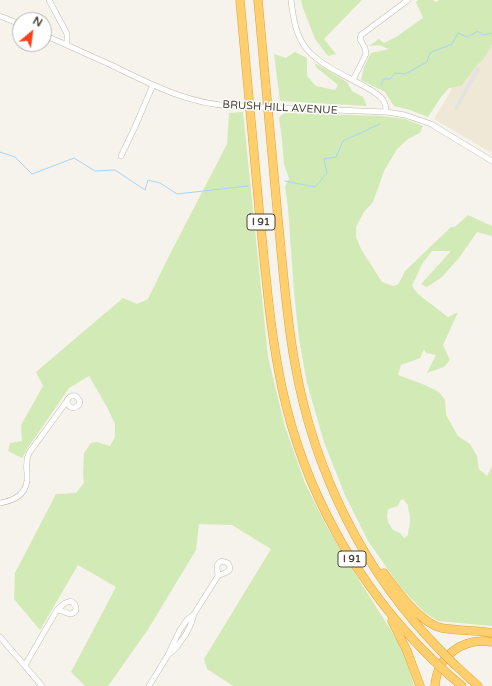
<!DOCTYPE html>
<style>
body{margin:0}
#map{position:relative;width:492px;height:686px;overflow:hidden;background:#f6f3ec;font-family:"Varela Round",sans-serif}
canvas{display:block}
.north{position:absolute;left:12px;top:12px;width:40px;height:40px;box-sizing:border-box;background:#fff;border:1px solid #b7b4b0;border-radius:50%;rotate:29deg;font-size:11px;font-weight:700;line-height:16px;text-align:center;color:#4b4439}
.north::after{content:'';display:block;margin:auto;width:14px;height:18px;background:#fc3f1d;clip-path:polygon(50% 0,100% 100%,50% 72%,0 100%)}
</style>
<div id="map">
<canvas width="492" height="686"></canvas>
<div class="north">N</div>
</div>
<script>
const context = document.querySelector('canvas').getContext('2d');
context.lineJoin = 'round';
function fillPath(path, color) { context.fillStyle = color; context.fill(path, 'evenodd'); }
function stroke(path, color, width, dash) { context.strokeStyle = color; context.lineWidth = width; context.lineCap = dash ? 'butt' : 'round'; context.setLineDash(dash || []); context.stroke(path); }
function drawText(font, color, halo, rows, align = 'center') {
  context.font = font + ' "Varela Round",sans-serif'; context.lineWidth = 3; context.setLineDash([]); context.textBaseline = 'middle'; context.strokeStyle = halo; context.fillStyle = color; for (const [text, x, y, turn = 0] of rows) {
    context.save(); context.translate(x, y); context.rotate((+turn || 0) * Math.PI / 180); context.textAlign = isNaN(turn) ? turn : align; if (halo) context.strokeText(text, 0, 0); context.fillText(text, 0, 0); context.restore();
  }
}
const education = new Path2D(`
 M492,21V153L434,119Z`);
const green = new Path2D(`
 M301,0H362L324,39L336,54L328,56L315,39L303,8Z
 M418,0H433L436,2L439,0H492V44L483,60L477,65L461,86L449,88L441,97L428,117L410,110L394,106L385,92L361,80L364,67L371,53L389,49L379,45L369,46L379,39L384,43L396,37L423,18L416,2Z
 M295,52L307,58V76L316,86L335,90L338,85L316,67L315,63L347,82L352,91L363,97L367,106L280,101L274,54L286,58Z
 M243,112L268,357L285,427L305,483L327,527L362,585L389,627L405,655L414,686H233L207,669L204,659L271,549L232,525L199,524L196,550L147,631L108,686H85L71,672L116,587L78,565L40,630L14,599L15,573L56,494L76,493L84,483L83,475L84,453L91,443L97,442L110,446L115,437V424L107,407L89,376L69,388L27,449L22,458L8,451L10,443L22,441L21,425L43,386L36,372L123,298L137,304L148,299L169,256L227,144L229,113Z
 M285,113L382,116L405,119L423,126L420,133L408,139L397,149L384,171L373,202L364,212L356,227V237L361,249L382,282L393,286L397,285L399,283L405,271L451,227H455L468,215L492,226V236L477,232L459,258L442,277L427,287L421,284L451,251H432L422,264L412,286L418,294L448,317L458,312L443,345L450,360L444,367L427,373L436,355L426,353L424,349L420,358L401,365L398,375L425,385L439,392L445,400L446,415L458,436L470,444L477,456L479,469L487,476L492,466V626L438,621L425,613L401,588L368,541L345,495L324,442L307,383L299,339L294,292L288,208L285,186L289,179L284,164L282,140L279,118L281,115ZM403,499L408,505C408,510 411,517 410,522C410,526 408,530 408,535L404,538L400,533L393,530L388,522L387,516L388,509L398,506L400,501Z`);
const parking = new Path2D(`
 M477,66L481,68L457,110L454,108Z`);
const stream = new Path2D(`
 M381,85L384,79H390L395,73L405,74L427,62L430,53L452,44L458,33L467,37L478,31L483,35L492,33
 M0,152L15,157L32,174L74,158L95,171L115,170L145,190L148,180L160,183L177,194L248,186
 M285,181L315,187L327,173L324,159L336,157L343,141L380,124`);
const minor = new Path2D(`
 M49,0L64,28L67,34V45
 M291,0C293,16 295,33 305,47C319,65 344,75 364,86C370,90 379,94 383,100C386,104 386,108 386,112
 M0,16L20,24
 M44,35C67,45 89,55 111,65C150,84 188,104 232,106
 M353,80L366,54L365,48L360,39L361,35L408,0
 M284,108L386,112L405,115L431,124L492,161
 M121,156L134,129L153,85
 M0,503C13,501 25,495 27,481C28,469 24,465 29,453L67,401C68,397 72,395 76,396L80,401L79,405L74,408C70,408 68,406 67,401
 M222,561L228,563C234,573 224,572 218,576C218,570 214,564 222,561Z
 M71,601C76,604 79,612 71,614C67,614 62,610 57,610L65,603Z
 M0,637L42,686
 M168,655L176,648L186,634L191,624L194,614L218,576
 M25,665L57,610
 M149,686L168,655L174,642L180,630L187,620L194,614`);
const highway = new Path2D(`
 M240,0C247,73 253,146 260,219C266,275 270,332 282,388C304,491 357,586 433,660
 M258,0C265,73 271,146 278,219C283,267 286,316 295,364C314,472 364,573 441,651
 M384,573C397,591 420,623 442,628C459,631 476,630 492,633
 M392,621L407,651L420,686
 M455,665L478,686
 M449,675L462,686
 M435,686C437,656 463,637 492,642`);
const minorBridge = new Path2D(`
 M232,106L284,108`);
const highwayBridge = new Path2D(`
 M441,651L455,665
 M433,660L449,675`);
const shields = [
 [261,222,28],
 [352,559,28]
];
const shieldNames = [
 ["I 91",261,222],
 ["I 91",352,559]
];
const streetNames = [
 ["BRUSH HILL AVENUE",280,108,3]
];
fillPath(education, '#efe8d6');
fillPath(green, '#d2eab5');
fillPath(parking, '#e5e3e0');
stroke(stream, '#a9d4f2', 1);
stroke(minor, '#c2bbae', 6);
stroke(highway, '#e0a43c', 9);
stroke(minor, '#fff', 5);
stroke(highway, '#ffcf6e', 8);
stroke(minorBridge, '#c2bbae', 6, []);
stroke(highwayBridge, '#e0a43c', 9, []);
stroke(minorBridge, '#fff', 5);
stroke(highwayBridge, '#ffcf6e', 8);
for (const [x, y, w] of shields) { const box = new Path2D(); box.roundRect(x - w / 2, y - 8, w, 16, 3); context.fillStyle = '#fff'; context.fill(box); stroke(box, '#4b4439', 1); }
drawText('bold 10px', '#4b4439', null, shieldNames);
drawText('11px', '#4b4439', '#fff', streetNames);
</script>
